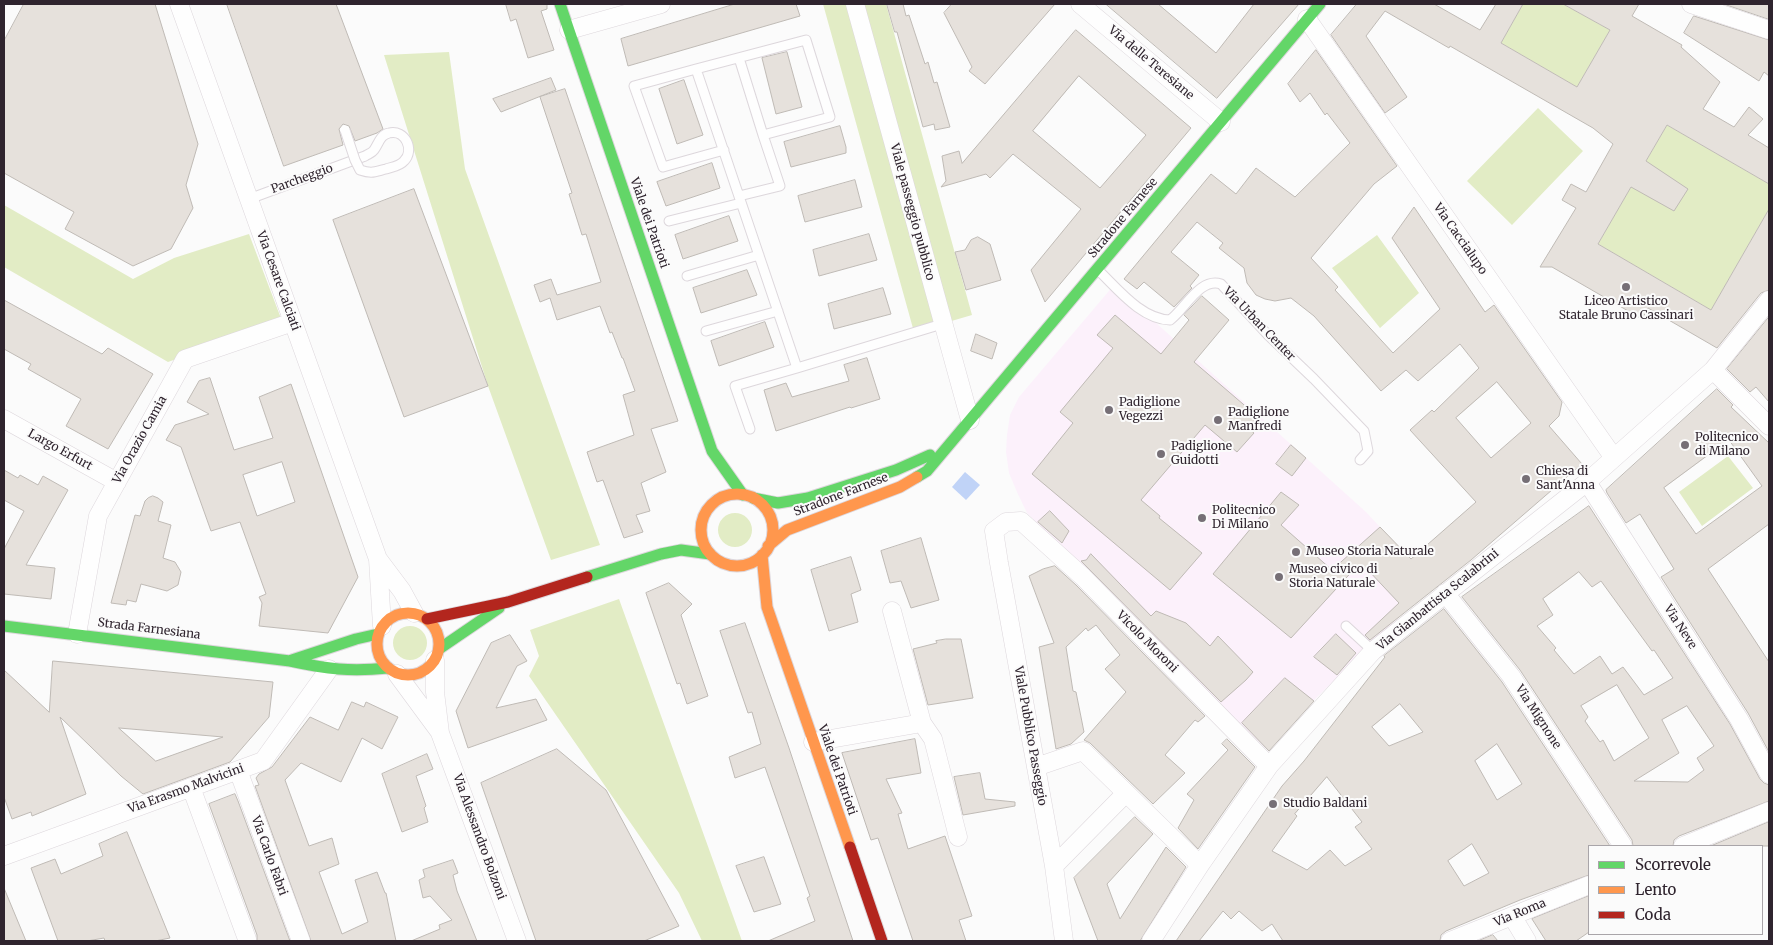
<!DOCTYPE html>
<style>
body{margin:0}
#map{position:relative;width:1773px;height:945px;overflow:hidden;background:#fbfbfb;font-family:Merriweather,serif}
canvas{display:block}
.frame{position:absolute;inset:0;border:5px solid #2f242e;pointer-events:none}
.legend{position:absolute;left:1588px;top:845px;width:175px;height:90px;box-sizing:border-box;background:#fbfbfb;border:1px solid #a9a5a9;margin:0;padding:6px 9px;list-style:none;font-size:15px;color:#2f242e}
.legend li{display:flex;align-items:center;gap:10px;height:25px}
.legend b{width:25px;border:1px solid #a9a5a9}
</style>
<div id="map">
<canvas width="1773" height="945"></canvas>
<div class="frame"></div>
<ul class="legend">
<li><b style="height:6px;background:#63d668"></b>Scorrevole</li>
<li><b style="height:6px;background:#ff974d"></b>Lento</li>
<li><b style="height:6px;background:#b3261e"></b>Coda</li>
</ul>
</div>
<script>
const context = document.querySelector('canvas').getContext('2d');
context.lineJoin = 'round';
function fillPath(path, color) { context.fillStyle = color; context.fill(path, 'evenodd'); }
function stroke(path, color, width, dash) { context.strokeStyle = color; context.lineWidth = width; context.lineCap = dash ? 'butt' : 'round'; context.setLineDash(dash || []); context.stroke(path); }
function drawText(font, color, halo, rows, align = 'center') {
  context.font = font + ' Merriweather,serif'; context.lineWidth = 4; context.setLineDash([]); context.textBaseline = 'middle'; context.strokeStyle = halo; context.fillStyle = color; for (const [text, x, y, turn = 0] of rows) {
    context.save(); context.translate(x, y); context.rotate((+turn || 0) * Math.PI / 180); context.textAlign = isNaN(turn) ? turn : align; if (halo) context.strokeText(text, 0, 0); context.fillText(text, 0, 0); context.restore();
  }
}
const built = new Path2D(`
 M1114,285L1366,512L1433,584L1265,748L1027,513L1017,492L1009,473L1006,452L1007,435L1010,415L1019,397Z`);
const green = new Path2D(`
 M823,4H886L972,315L914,332Z
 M1523,4H1563L1610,30L1577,87L1501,43Z
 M449,52L465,169L600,545L551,560L488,386L384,55Z
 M1538,108L1583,151L1512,225L1467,181Z
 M1667,125L1769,184V209L1711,310L1598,244Z
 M4,205L133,279L174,258L249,234L282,321L168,362L4,267Z
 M1377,235L1419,293L1380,328L1332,268Z
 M1728,456L1753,488L1702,526L1679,492Z
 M718 530a17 17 0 1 1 34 0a17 17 0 1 1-34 0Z
 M619,599L742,941H702L679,893L529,676L539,656L530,630Z
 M393 643a17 17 0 1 1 34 0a17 17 0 1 1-34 0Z`);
const water = new Path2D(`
 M965,472L980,485L966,500L952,487Z`);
const building = new Path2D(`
 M24,4H155L198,144L186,185L193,208L171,249L133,266L65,229L74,212L4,173V41Z
 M227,4H336L383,129L377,133L355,141L349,126L343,124L339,129L343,145L284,166Z
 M506,4H547V9L541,11L554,50L528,58L516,19L511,21Z
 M735,4H796L800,16L628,66L621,39Z
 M887,4H903L906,16L909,15L925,64L928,62L934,83L937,82L950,127L935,130L934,124L923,127L897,32H895Z
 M952,4H1055L985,84L969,71L972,67L944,13Z
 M1106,4H1158L1216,53L1254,4H1299L1217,98Z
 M1357,4H1434L1480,30L1496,4H1523L1501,43L1577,87L1610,30L1563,4H1639L1632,16L1682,45L1681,47L1720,82L1703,109L1734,127L1749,107L1763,119L1748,135L1769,148V184L1667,125L1646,161L1688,189L1674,211L1631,187L1598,244L1711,310L1769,209V290L1761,293L1717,348L1648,308L1642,319L1552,267H1540L1576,208L1562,200L1571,184L1586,192L1613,144L1593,128L1450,46L1449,48L1385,11L1366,36L1407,97L1385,113L1331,35Z
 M1724,4H1769V19Z
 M1694,16L1769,40V76L1764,72L1759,81L1684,33Z
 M1076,30L1191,128L1045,302L1031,270L1081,209L1013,154L990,178L986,174L941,187L946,181L942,156L959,151L962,163ZM1079,76L1146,135L1100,188L1033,131Z
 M1316,50L1397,166L1374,184L1311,258L1338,287L1335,290L1393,353L1440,309L1392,238L1414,207L1485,312L1494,305L1562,402L1559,416L1549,426L1582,464L1471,560L1370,640L1365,635L1399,603L1367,569L1365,571L1358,565L1291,638L1213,574L1281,492L1299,505L1281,525L1332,570L1380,527L1411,559L1476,502L1410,430L1432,410L1434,412L1479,368L1460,344L1418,381L1406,370L1381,391L1314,316L1291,298L1275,301L1265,299L1256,295L1247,283L1244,268L1219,248L1223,243L1197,222L1171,252L1199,275L1190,286L1192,288L1174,307L1144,282L1137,289L1124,279L1211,174L1236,194L1256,168L1295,197L1350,143L1327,113L1325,115L1310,93L1300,102L1288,84ZM1497,382L1531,423L1491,458L1456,418Z
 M787,52L802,107L776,114L762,58Z
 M551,78L556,90L501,112L493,99Z
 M684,80L703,135L677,144L659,89Z
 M565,89L678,421L651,429L666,472L641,483L650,511L636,515L643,532L624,538L603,480L597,482L587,452L634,435L623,395L635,391L623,358H622L612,332L610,333L600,306L557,320L550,298L540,302L534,285L551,279L557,295L601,282L586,234L582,235L569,194L572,193L540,97Z
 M840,126L846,147V153L791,167L784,142Z
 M712,163L720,188L666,206L657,182Z
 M855,180L862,207L805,222L798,196Z
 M414,189L488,386L404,417L333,220Z
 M729,216L738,241L683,259L675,235Z
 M869,234L877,260L819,276L813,250Z
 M978,237L990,244L1001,280L966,290L955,252L965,250L971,240Z
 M747,270L757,295L701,313L693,288Z
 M883,288L891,314L834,329L828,304Z
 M1202,296L1229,320L1194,362L1257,416L1248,428L1254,433L1237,452L1205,425L1141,500L1160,516L1159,518L1202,553L1170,590L1032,474L1073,423L1060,412L1113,348L1097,335L1115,315L1161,354L1189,320L1184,315Z
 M4,300L102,354L108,348L153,374L108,449L66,426L81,399L28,369L31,364L4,349Z
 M1769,317V402L1756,387L1750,392L1727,369Z
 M765,322L774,347L719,366L711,341Z
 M976,334L997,343L992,359L971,351Z
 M867,358L880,399L851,408L850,407L776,431L764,390L786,383L792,397L849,381L844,365Z
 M210,378L234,450L273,438L259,397L291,384L358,577L328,633L259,626L262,603L259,597L266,594L240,522L211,531L181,447L166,440L175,425L209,414L187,402L199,381ZM282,462L295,502L257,516L243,475Z
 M1717,389L1733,405L1731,407L1769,443V524L1708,569L1769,662V752L1748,713L1661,577L1674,569L1640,514L1626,523L1607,493L1606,490ZM1729,440L1762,486L1696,534L1664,488Z
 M1291,445L1306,458L1292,476L1276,464Z
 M4,470L18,478L20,475L38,485L43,476L68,490L26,565L55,568L51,599L4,594V549L24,511L4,500Z
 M153,496L158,498L163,502L158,521L171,525L163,558L175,562L181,572L178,585L167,591L141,584L136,602L127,600L126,605L111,603L135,515L140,516L145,501L148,498Z
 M1589,506L1730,724L1760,779L1764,783L1769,785V801L1679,836L1674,840L1673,846H1633L1632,840L1520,670L1462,597ZM1579,572L1592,587L1601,581L1652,651L1654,650L1673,678L1644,695L1623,667L1612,674L1600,656L1574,674L1554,650L1556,648L1537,626L1553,615L1543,599ZM1617,685L1649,738L1614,761L1603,740L1600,742L1585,721L1588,717L1581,706ZM1687,706L1714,746L1697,758L1704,770L1688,782L1634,781L1679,753L1662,720Z
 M1050,511L1069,531L1062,543L1038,522Z
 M921,538L939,600L911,608L901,581L890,583L881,551Z
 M1091,554L1151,616L1156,611L1186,623L1210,646L1218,636L1253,672L1246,680L1221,702L1081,561L1086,560Z
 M851,557L861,590L851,594L858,622L829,631L811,570Z
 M1055,566L1076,585L1205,716L1198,722L1195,720L1165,755L1185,773L1153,804L1090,743L1084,740L1126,692L1105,669L1120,655L1096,625L1088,631L1086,628L1066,647L1073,691L1076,692L1084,732L1071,744L1056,749L1039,647L1054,643L1029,576L1043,569Z
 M669,583L692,604L681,615L708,696L687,704L680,683L677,684L646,593Z
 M1444,609L1502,682L1610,846H1589V875L1520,900L1446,931L1441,935L1440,941H1283L1272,924L1262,931L1239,911L1231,919L1223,911L1199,941H1176L1282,786L1304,761L1385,657L1384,656ZM1400,704L1423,732L1389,746L1372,727ZM1497,744L1522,784L1497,800L1475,761ZM1327,777L1362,822L1355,827L1372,849L1345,866L1330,850L1307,870L1272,851L1297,816L1295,814ZM1472,844L1489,873L1464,886L1448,861Z
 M745,623L789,748L853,941H768L815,921L807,898L810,896L765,767L735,778L729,757L761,744L752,712L748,713L720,631Z
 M1336,634L1356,653L1337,675L1314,657Z
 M510,635L527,661L517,666L496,708L536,699L547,720L468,748L456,711L491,643Z
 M946,639H961L973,698L928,705L913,649L937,643L936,641Z
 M53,661L273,682L269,717L230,762L143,794L121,776L60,717L86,794L32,816L31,812L12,819L4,797V670L49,712ZM119,728L223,737L156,761Z
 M1285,678L1314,701L1269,751L1242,723Z
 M352,702L364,707L366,702L398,717L382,749L362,738L341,782L301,763L285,780L309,846L332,838L339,864L319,872L342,934L368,922L355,880L377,872L385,893H386L396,941H311L255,786L259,785L256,778L259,774L272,767L310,717L338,730Z
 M915,739L921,773L886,779L902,813L898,814L908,849L945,836L972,916L959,920L966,941H913L878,838L871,840L842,753Z
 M1227,739L1255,767L1198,849L1178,828L1194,800L1187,794L1228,750L1222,744Z
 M557,749L606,790L679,926L644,941H536L481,783Z
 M427,754L433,769L416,776L426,806L424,808L428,822L402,832L382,774Z
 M980,773L985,799L1015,802V806L963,815L954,777Z
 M235,794L238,801L290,941H257V935L209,804Z
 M1135,817L1153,834L1107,884L1120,919L1166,847L1186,867L1140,941H1098L1074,878Z
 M1769,822V846H1711Z
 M127,832L170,938L155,941H105L104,938L87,941H58L31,868L55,859L61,874L103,856L99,844Z
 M764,857L781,904L754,912L736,866Z
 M453,860L458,873L453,875L457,891L477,941H411L440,929L439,925L452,920L430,896L423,898L419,880L425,877L423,870Z
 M4,888L26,941H4Z
 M1589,896V932L1576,941H1546L1532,919Z
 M1493,935L1498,941H1478Z`);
const lane = new Path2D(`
 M696,69L806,40L830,117L763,135L739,58
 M724,150L663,167L634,86L696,69L797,368L942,324
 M739,196L780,186L763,135
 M249,199L365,156
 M669,221L741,203
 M1098,270C1118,289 1141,319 1170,320C1185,309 1200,277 1221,284L1268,335L1314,379L1364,431L1368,451L1360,460
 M687,276L759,255
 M706,331L778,311
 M750,429L735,386L797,368
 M1346,626L1373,651`);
const street = new Path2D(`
 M179,4L378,559L402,591L414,613
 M855,4L970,420
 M1080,4L1221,122
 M1691,4L1769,30
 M1307,19L1614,458
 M569,30L661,4
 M1713,370L1769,426
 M4,419L117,482
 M1587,482L1739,719L1769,774
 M378,559L382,626
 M1445,593L1511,676L1623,846
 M892,611L922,723L933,739L958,837
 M77,634L98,516L185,359L293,322
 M435,660V692L440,733L517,941
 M397,674L439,731
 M813,742L922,723
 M1036,767L1083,751L1200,865
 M238,770L301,941
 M191,787L247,939
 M1683,846L1769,811
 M4,856L263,761L329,669
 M1054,866L1126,793
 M1512,916L1527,941
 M1064,941L1054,866L999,563L994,531L1006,522L1021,521L1083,577L1269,766
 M1151,941L1200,865L1269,766L1373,651L1587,482L1713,370L1769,300
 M1450,941L1589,885`);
const fast = new Path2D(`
 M560,4L712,451L743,495
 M917,477L927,471L1320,4
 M753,498L778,503L808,498L896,470L930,455
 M587,577L661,554L681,550L710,554
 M4,626L290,661C327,669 350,672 388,668
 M439,649L499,608
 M292,660L356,639L378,634`);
const slow = new Path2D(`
 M701 530a36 36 0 1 1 72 0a36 36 0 1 1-72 0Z
 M768,546L787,530L900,487L917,477
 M762,555L767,607L850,847
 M377 644a31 31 0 1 1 62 0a31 31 0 1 1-62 0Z`);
const jam = new Path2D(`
 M427,619L508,602L587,577
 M850,847L882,941`);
const laneBridge = new Path2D(`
 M345,130L355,160L360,170C372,174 374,172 386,169C392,167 400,166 404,161C415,150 405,129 389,133C380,135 379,143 374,150C372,153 368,154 365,156`);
const markers = [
 [1626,287,5,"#766f76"],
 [1109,410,5,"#766f76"],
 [1218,420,5,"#766f76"],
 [1685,445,5,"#766f76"],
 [1161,454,5,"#766f76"],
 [1526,479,5,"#766f76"],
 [1202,518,5,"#766f76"],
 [1296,552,5,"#766f76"],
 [1279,577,5,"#766f76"],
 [1273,804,5,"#766f76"]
];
const streetNames = [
 ["Via delle Teresiane",1151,63,40],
 ["Parcheggio",302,179,-20],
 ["Viale passeggio pubblico",912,212,75],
 ["Stradone Farnese",1123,218,-50],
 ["Viale dei Patrioti",649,223,71],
 ["Via Caccialupo",1460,239,55],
 ["Via Cesare Calciati",278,281,70],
 ["Via Urban Center",1259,324,46],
 ["Via Orazio Camia",140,440,-61],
 ["Largo Erfurt",60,450,29],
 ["Stradone Farnese",841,495,-21],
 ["Via Gianbattista Scalabrini",1438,600,-39],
 ["Via Neve",1680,627,57],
 ["Strada Farnesiana",149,629,7],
 ["Vicolo Moroni",1147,642,45],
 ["Via Mignone",1538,717,57],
 ["Viale Pubblico Passeggio",1030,736,80],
 ["Viale dei Patrioti",837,770,71],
 ["Via Erasmo Malvicini",186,789,-20],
 ["Via Alessandro Bolzoni",479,837,70],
 ["Via Carlo Fabri",269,856,70],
 ["Via Roma",1520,913,-22]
];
const poiNames = [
 ["Liceo Artistico",1626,302,"center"],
 ["Statale Bruno Cassinari",1626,316,"center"],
 ["Padiglione",1119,403],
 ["Vegezzi",1119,417],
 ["Padiglione",1228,413],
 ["Manfredi",1228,427],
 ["Politecnico",1695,438],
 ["di Milano",1695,452],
 ["Padiglione",1171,447],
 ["Guidotti",1171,461],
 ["Chiesa di",1536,472],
 ["Sant'Anna",1536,486],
 ["Politecnico",1212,511],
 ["Di Milano",1212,525],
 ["Museo Storia Naturale",1306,552],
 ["Museo civico di",1289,570],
 ["Storia Naturale",1289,584],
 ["Studio Baldani",1283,804]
];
fillPath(built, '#fcf1fb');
fillPath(green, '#e2ecc5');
fillPath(water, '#c0d3f7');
fillPath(building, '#e6e1dc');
stroke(building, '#bfbab5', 1);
stroke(lane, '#ddd7dc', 11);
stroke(street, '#ddd7dc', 19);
stroke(fast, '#ddd7dc', 13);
stroke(slow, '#ddd7dc', 13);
stroke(jam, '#ddd7dc', 13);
stroke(lane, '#fefefe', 9);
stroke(street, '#fefefe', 18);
stroke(fast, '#63d668', 11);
stroke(slow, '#ff974d', 11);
stroke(jam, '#b3261e', 11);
stroke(laneBridge, '#ddd7dc', 11, []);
stroke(laneBridge, '#fefefe', 9);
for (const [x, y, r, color] of markers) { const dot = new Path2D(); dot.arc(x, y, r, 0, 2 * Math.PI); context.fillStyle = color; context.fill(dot); stroke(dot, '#fbfbfb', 2); }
drawText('12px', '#2f242e', '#fbfbfb', streetNames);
drawText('12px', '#2f242e', '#fbfbfb', poiNames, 'left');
</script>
